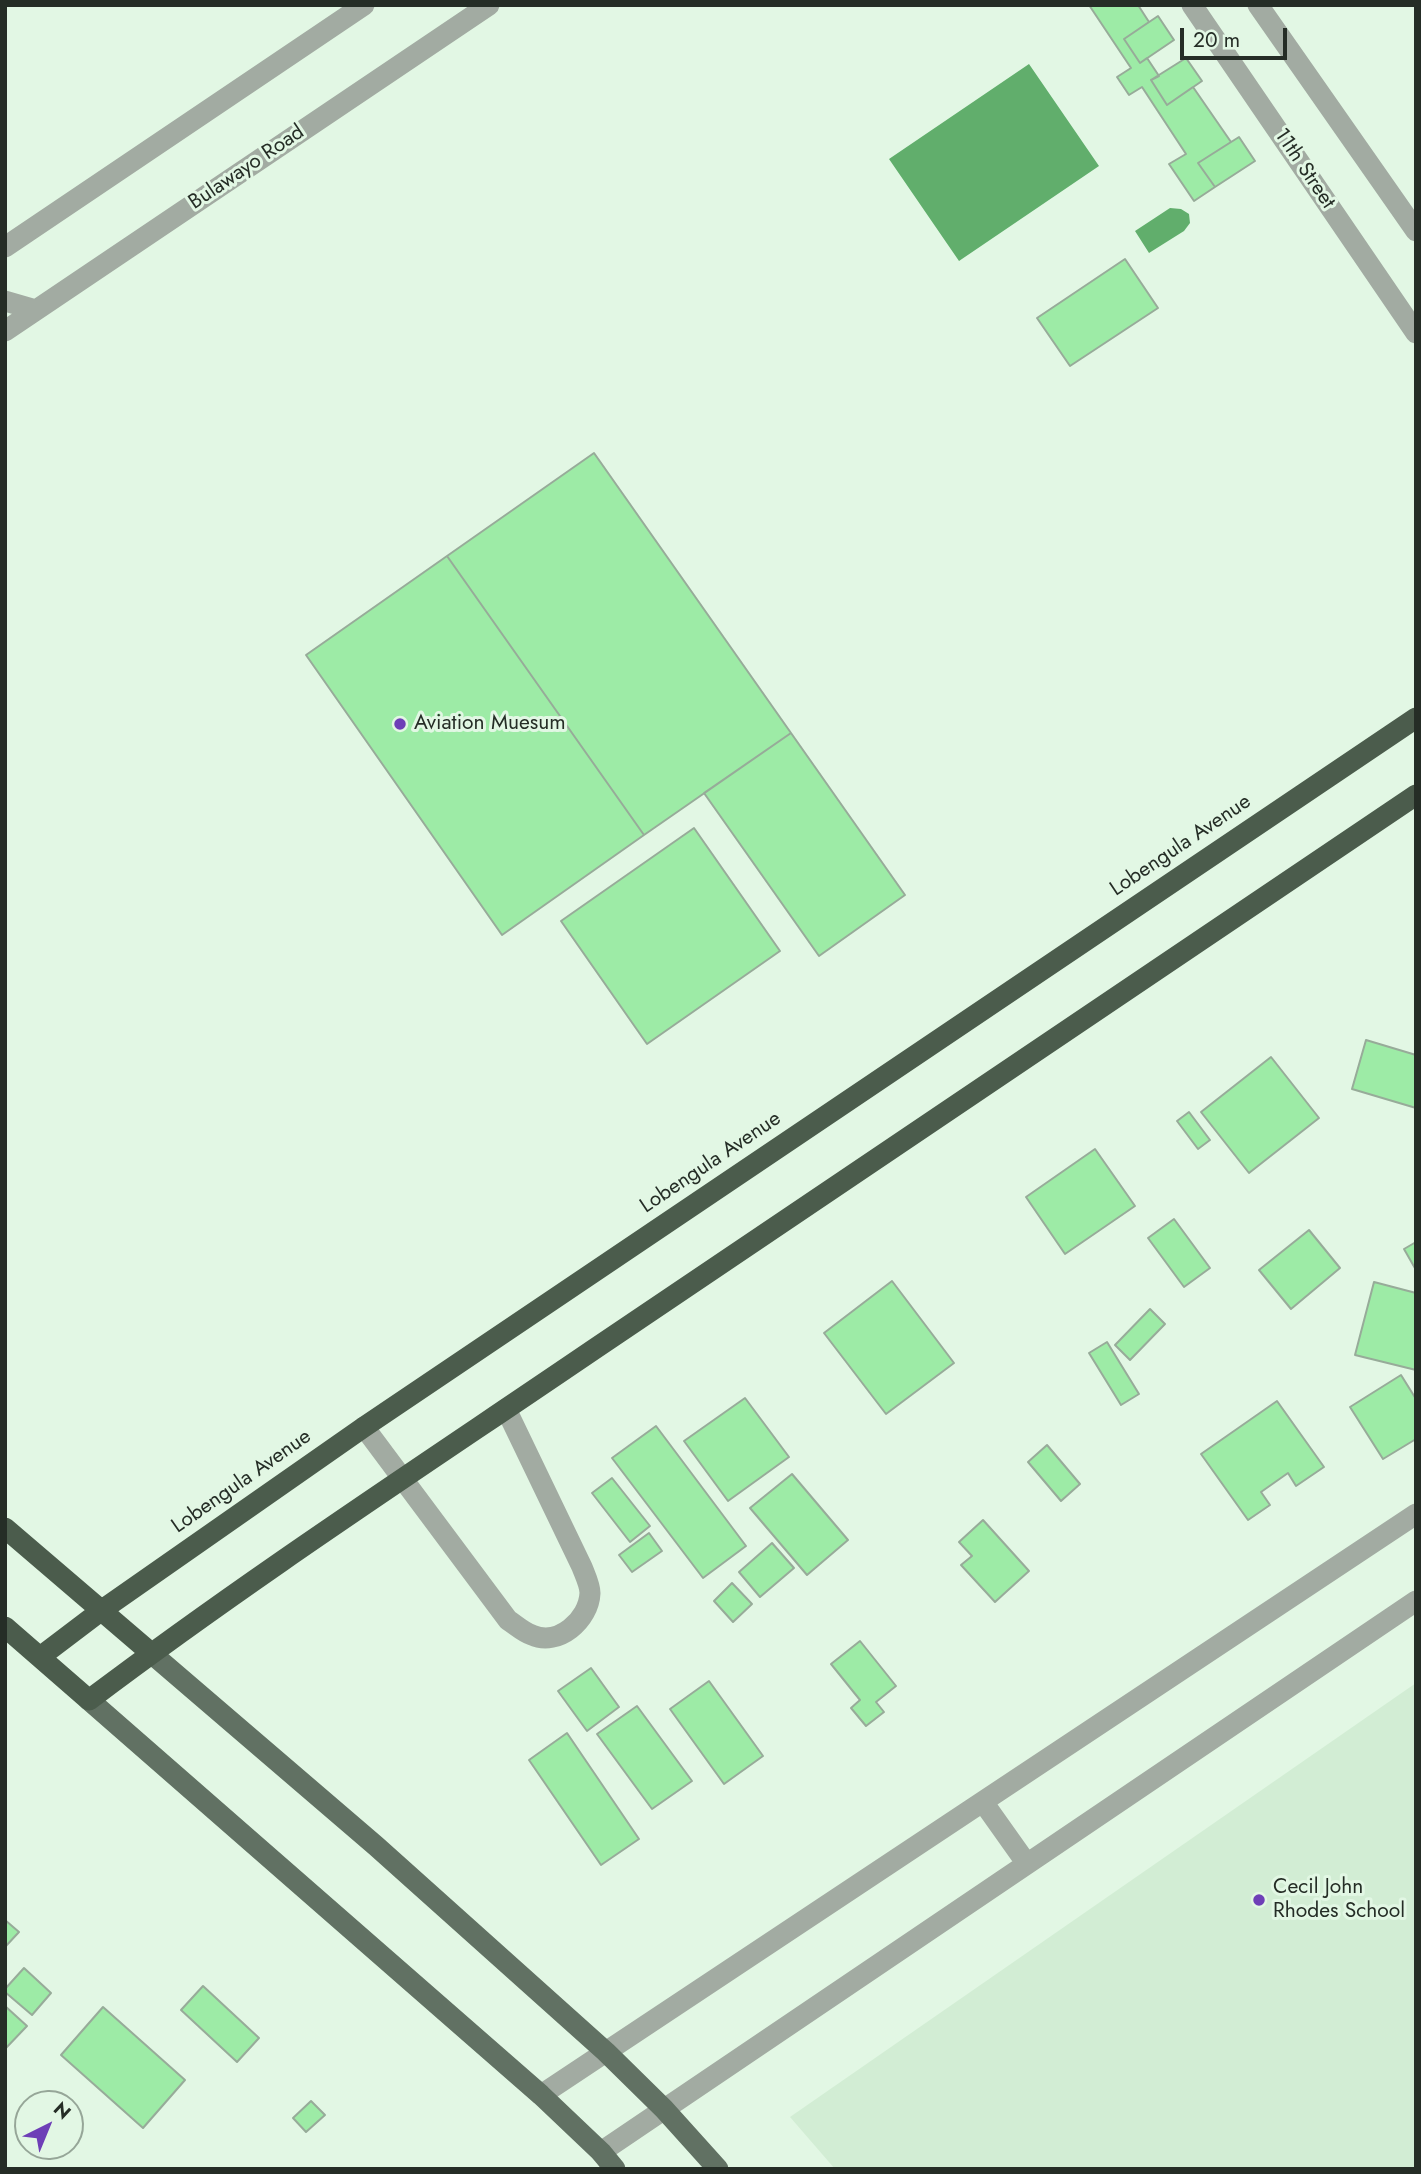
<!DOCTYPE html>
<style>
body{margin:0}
#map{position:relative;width:1421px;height:2174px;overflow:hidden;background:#e2f7e4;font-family:Jost,sans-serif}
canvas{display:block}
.frame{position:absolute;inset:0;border:7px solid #252d26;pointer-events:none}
.north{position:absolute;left:14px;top:2090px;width:70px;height:70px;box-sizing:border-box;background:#e2f7e4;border:2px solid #96a698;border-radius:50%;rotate:43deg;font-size:19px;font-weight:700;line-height:28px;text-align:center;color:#252d26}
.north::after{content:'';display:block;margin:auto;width:24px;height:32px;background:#6e3fb7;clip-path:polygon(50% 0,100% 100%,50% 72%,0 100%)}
.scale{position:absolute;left:1180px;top:28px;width:107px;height:32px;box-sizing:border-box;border:4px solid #252d26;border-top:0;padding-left:9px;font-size:21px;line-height:24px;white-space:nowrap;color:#252d26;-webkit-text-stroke:5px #e2f7e4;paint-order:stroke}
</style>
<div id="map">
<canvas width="1421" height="2174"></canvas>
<div class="frame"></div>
<div class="north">N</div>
<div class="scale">20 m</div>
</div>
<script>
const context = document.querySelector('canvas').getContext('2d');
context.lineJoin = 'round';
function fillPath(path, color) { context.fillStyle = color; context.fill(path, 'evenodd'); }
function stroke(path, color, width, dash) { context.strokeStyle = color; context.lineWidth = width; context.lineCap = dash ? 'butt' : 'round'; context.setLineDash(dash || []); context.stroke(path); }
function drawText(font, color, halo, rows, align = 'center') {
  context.font = font + ' Jost,sans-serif'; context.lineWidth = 6; context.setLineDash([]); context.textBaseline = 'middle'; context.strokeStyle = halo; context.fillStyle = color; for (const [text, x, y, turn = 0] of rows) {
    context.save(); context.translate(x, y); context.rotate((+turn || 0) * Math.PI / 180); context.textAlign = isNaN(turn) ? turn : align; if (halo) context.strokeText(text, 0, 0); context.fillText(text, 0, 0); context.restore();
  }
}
const built = new Path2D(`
 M1416,1683V2169H835L790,2117Z`);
const water = new Path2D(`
 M1029,64L1099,166L959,261L889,159Z
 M1170,208L1181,209L1189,214L1190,223L1184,231L1149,253L1135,231Z`);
const building = new Path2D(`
 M1089,5H1138L1149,22L1124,39L1140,63L1147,58L1159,76L1151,80L1167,105L1193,87L1231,142L1198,163L1215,187L1194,201L1169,164L1186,154L1142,87L1129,95L1117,77L1131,68Z
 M1158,16L1174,40L1140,63L1124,39Z
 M1186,58L1202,81L1167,105L1151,80Z
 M1239,137L1255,161L1215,187L1198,163Z
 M1125,259L1158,308L1070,366L1037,318Z
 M594,453L791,733L644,835L447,556Z
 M447,556L644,835L502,935L306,655Z
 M791,733L905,895L819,956L704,793Z
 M694,828L780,951L647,1044L561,921Z
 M1366,1040L1416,1055V1108L1352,1089Z
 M1271,1057L1319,1118L1249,1173L1201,1112Z
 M1189,1112L1210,1140L1198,1149L1177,1121Z
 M1095,1149L1135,1206L1065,1254L1026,1197Z
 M1174,1219L1210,1268L1184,1287L1148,1238Z
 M1309,1230L1340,1268L1291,1309L1259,1270Z
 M1416,1242V1270L1404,1249Z
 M892,1281L954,1363L886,1414L824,1333Z
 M1374,1282L1416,1293V1370L1355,1355Z
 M1150,1309L1165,1324L1130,1360L1115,1345Z
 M1107,1342L1139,1394L1121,1405L1089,1353Z
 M1401,1375L1416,1399V1439L1383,1459L1350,1407Z
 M745,1398L789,1457L728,1501L684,1441Z
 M1277,1401L1324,1467L1296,1486L1288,1473L1261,1492L1270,1505L1248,1520L1201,1454Z
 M656,1426L746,1546L703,1578L612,1458Z
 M1047,1445L1080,1484L1061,1501L1028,1462Z
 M792,1474L848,1540L807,1575L750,1508Z
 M612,1478L650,1526L630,1542L592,1493Z
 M983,1520L1029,1571L995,1602L961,1565L972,1556L959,1542Z
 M649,1533L662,1551L632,1572L619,1555Z
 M772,1543L794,1568L760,1597L739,1572Z
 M732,1583L752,1604L733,1622L714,1601Z
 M860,1641L896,1686L876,1702L884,1712L866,1726L851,1708L860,1700L831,1664Z
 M591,1668L619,1707L587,1731L558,1691Z
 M709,1681L763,1756L724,1784L670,1709Z
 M637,1706L692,1781L652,1809L597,1734Z
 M567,1733L639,1839L601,1865L529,1760Z
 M5,1920L19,1932L5,1947Z
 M24,1968L51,1993L32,2015L5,1992V1989Z
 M203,1986L259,2038L237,2062L181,2010Z
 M5,2006L27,2026L5,2049Z
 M103,2007L185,2080L143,2128L61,2055Z
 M311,2101L325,2115L306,2132L293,2118Z`);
const minor = new Path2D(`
 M1192,5L1416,333
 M1258,5L1416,231
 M5,247L364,5
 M5,301L36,310
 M5,331L489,5
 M364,1427L508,1620C516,1625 523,1632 532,1635C558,1647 589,1620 590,1593C590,1585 585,1575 582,1567L506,1409
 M983,1802L1027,1864
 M541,2095L1416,1514
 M601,2152L1416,1601`);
const major = new Path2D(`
 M151,1653L376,1846L606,2052L664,2109L718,2169
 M89,1700L541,2095L601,2152L615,2169`);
const highway = new Path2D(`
 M5,1528L151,1653
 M5,1627L89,1700C252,1577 424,1465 593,1350C866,1164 1140,979 1416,795
 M40,1657L102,1610L364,1427L1416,718`);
const markers = [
 [400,724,7,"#6e3fb7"],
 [1259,1900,7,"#6e3fb7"]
];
const streetNames = [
 ["Bulawayo Road",247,168,-34],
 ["11th Street",1304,169,56],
 ["Lobengula Avenue",1181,846,-34],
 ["Lobengula Avenue",711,1163,-34],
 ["Lobengula Avenue",242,1482,-35]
];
const poiNames = [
 ["Aviation Muesum",414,724],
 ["Cecil John",1273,1888],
 ["Rhodes School",1273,1912]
];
fillPath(built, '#d2edd4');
fillPath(water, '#61ae6c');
fillPath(building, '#9deba6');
stroke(building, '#97ab99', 2);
stroke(minor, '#a2aba2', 21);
stroke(major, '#617163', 21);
stroke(highway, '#4b5c4c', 21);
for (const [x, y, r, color] of markers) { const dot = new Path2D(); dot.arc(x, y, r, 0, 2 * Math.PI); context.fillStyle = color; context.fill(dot); stroke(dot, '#e2f7e4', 2.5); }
drawText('21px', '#252d26', '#e2f7e4', streetNames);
drawText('21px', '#252d26', '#e2f7e4', poiNames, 'left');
</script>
